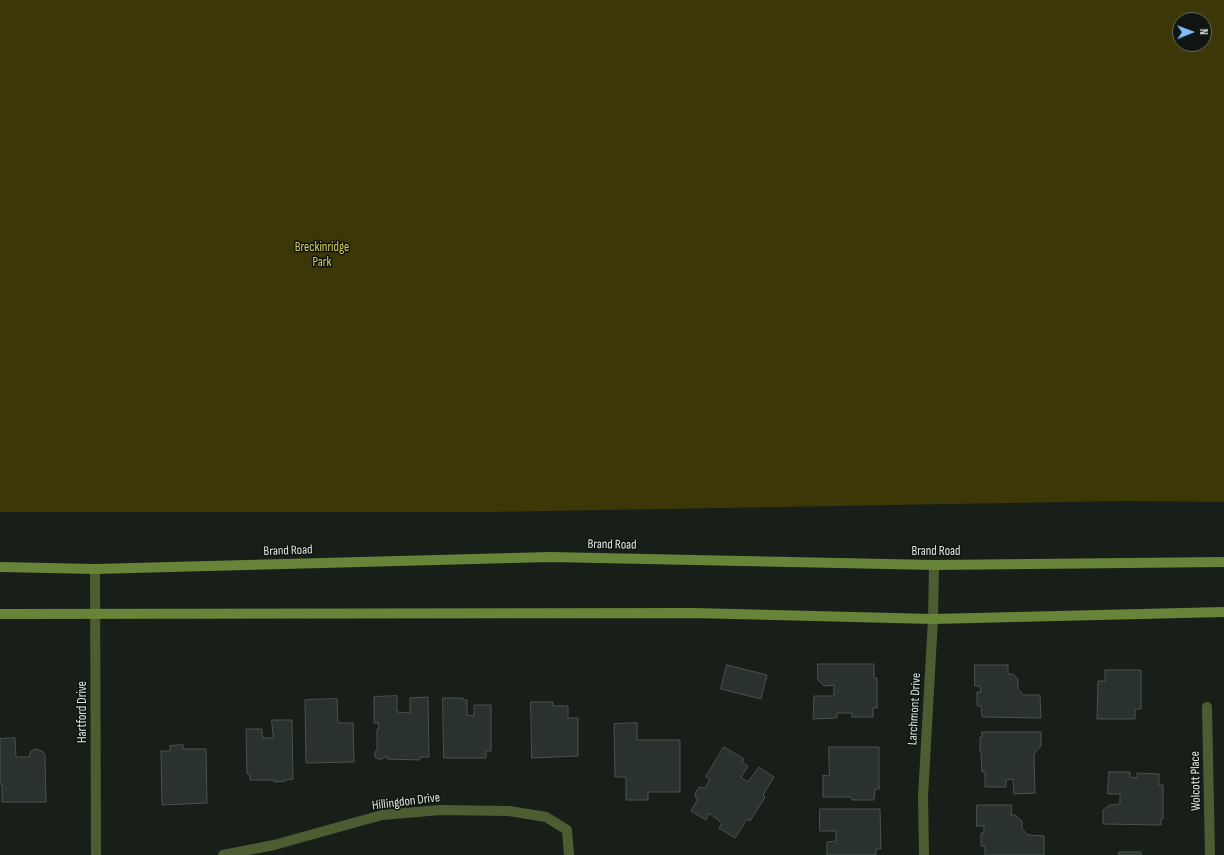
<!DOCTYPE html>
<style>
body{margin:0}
#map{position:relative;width:1224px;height:855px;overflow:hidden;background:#181f19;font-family:"Sofia Sans Condensed",sans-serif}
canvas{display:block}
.north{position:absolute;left:1172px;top:12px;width:40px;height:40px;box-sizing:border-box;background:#0f1510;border:1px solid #636863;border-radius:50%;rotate:89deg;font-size:11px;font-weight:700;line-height:16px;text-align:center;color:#e0e4e0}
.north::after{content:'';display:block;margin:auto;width:14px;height:18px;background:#84bcfb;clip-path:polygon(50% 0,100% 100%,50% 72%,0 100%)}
</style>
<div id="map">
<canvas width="1224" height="855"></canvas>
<div class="north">N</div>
</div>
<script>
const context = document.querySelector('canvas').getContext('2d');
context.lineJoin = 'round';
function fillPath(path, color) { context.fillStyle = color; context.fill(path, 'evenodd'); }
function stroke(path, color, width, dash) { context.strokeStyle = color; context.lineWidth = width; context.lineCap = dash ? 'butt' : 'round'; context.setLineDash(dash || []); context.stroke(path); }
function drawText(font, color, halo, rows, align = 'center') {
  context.font = font + ' "Sofia Sans Condensed",sans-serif'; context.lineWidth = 3; context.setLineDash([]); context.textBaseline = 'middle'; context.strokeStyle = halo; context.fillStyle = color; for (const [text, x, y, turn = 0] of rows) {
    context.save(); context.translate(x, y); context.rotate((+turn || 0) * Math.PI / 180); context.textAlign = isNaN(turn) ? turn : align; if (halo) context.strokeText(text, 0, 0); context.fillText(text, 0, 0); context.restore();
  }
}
const green = new Path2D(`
 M0,0H1224V502L1124,501L489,512H0ZM1180,20H1204V44H1180Z`);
const building = new Path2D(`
 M818,664H874V678H877V708H873V717H852V713H837V718L813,719L814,696H834V685L824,686L818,680Z
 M727,665L767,675L761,699L721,689Z
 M975,665H1008V674H1013L1018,679V689L1024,695H1040L1041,718L982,717L981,706H977V692H981L980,686H975Z
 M1105,670H1141V709H1135V719H1097L1098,681H1105Z
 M397,696V712L410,713V698L428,697L429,757H420V760L387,759V756L385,757L382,759H378L375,757V752L377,749V729H379L378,723H374V697Z
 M443,698H463V700H467V715L474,716V705H491V751H486V758H444Z
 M337,699L338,723H353L354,762L306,763L305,700Z
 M531,702H553V706H568V718H578V756L532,758Z
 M272,720H292L293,779L285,780V781L274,782V780H250V774H247L246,729H262V736H263V738H273Z
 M637,723V740H680V792H648V800H626V777H615L614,724Z
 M982,732H1041V746L1034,754L1035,793L1014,794L1013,779L1006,780V787H985V772H982L981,752H980V737H982Z
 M15,738L16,757H29L31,751L36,749L42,751L45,755L46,802H2V784H0V739Z
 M183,745V749H206L207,803L162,805L161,751H170V746Z
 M724,747L744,759L742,762L748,766L741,777L748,782L759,767L774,777L763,795L765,797L750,821L747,819L735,838L719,828L722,823L709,813L706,820L691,811L698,799L696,798L695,794L699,787L705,788L710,779L706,777Z
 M829,747H879V789H875L874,800H852L851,797H823V775L829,776Z
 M1109,772H1130V777L1137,778V773L1159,774V785H1163V819H1161V825L1103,824V810L1110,805L1120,804V794H1108Z
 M977,805H1012L1011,815H1015L1022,821V829L1028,835L1044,836V855H985V846H981V833H984V826H977Z
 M820,809H880L881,849H876V855H827V842L836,841V831H820Z
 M1119,852H1141V855H1119Z`);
const minor = new Path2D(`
 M1207,707L1210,855
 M223,855L274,845L382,815L440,810L509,811L546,817L567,830L569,855
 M924,855L923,797L933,619L934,565`);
const tertiary = new Path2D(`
 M95,569L96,855`);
const secondary = new Path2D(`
 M0,567L95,569L550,557L934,565L1224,562
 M0,614L694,613L933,619L1224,612`);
const parkNames = [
 ["Breckinridge",322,248],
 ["Park",322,263]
];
const streetNames = [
 ["Brand Road",612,545,1],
 ["Brand Road",288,551,-2],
 ["Brand Road",936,552],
 ["Larchmont Drive",915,709,-87],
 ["Hartford Drive",83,712,-90],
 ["Wolcott Place",1196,781,-91],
 ["Hillingdon Drive",406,802,-7]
];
fillPath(green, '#3b3707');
fillPath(building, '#29322e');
stroke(building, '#48524e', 1);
stroke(minor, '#4c5e31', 10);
stroke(tertiary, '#4c5e31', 10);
stroke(secondary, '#678438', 10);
drawText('13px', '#d1ca60', '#0f1510', parkNames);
drawText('13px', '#e0e4e0', '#0f1510', streetNames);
</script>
